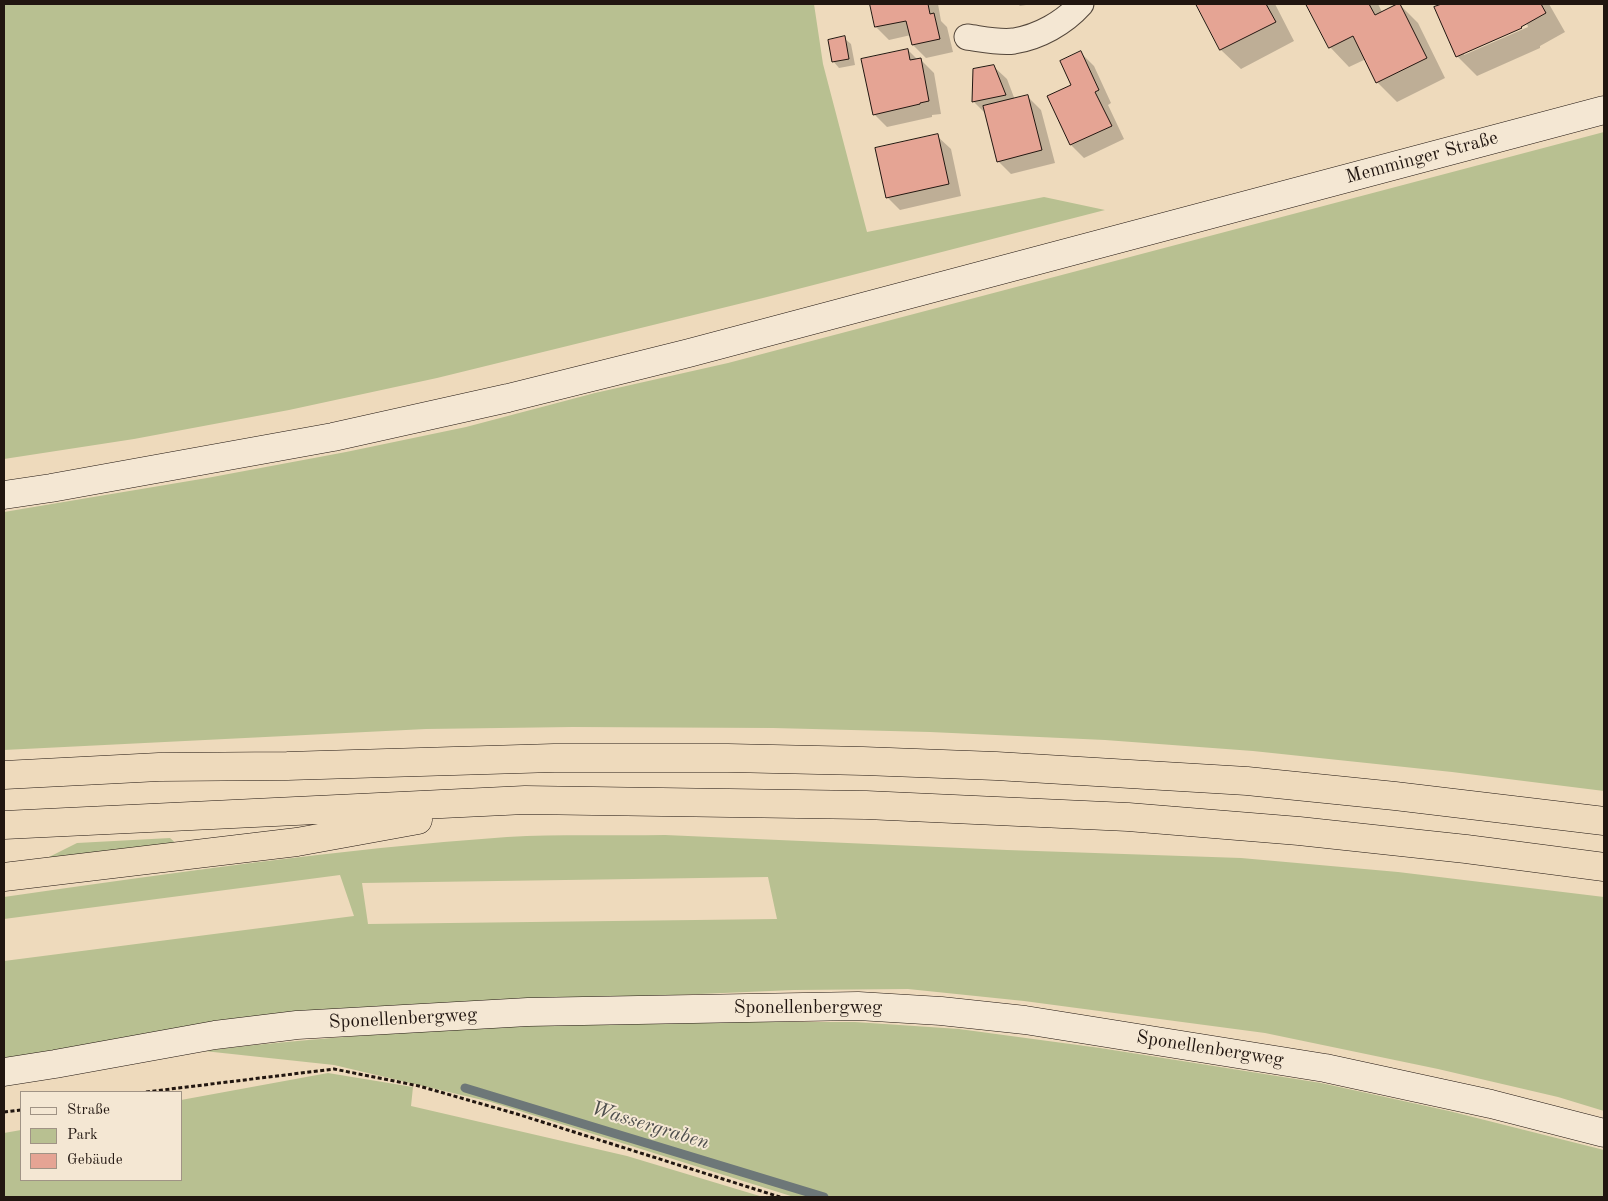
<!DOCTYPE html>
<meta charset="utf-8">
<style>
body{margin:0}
#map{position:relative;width:1608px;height:1201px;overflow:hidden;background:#eedabc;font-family:"Old Standard TT",serif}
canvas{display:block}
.frame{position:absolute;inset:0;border:5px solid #211610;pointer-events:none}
.legend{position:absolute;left:20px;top:1091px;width:162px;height:90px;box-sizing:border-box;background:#f4e7d3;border:1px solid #a09385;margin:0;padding:6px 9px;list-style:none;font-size:15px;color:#211610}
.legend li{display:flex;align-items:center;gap:10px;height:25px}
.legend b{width:25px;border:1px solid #a09385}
</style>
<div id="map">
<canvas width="1608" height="1201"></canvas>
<div class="frame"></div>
<ul class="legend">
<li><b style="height:6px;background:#f4e7d3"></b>Straße</li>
<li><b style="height:14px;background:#b8c091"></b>Park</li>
<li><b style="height:14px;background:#e5a494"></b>Gebäude</li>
</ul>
</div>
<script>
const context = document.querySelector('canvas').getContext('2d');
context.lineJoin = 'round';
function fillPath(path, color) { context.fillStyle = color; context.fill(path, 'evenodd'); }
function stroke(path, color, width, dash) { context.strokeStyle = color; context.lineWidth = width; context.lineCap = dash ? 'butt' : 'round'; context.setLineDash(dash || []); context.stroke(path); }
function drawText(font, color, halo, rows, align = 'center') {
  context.font = font + ' "Old Standard TT",serif'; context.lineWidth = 4; context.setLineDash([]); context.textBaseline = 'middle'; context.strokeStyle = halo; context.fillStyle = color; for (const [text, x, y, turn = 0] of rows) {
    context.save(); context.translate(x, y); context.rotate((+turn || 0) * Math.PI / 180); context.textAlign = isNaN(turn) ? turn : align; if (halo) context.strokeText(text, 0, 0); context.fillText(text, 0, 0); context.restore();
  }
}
const green = new Path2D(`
 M4,4H814L823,64L867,232L1044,197L1105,210L763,298L437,378L289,410L134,439L4,459Z
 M1604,132V791L1452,772L1253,751L1105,740L930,732L773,728L573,727L426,729L4,750V512L207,478L346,452L466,427L595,393L728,363Z
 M665,835L1007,850L1241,858L1398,872L1604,897V1111L1558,1097L1438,1069L1265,1033L1024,1001L908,989L794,990L581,999L4,1062V961L354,916L340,875L4,919V897C171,873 338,849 507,837C559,834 613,836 665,835ZM768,877L777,919L368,924L362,883Z
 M170,838L178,845L35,864L77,843Z
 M611,1022H855L959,1029L1100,1048L1321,1083L1449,1111L1604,1150V1197H794L491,1102L334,1065L204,1051C339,1034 475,1028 611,1022Z
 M328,1073L413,1087L411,1106L627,1156L763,1197H4V1133L21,1130V1180H181V1100Z`);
const shadow = new Path2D(`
 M872,4H938L941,21L947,27L953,52L926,58L913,45L911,35L889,40L876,27Z
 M1018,4H1032L1020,6Z
 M1197,4H1275L1294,41L1241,69L1221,50Z
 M1307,4H1378L1382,12L1399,4L1418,23L1445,78L1397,102L1377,82L1366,59L1349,67L1330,47Z
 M1445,4H1549L1565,32L1540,46V48L1477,76L1457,56L1436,8ZM1527,24L1528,27L1464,55V52Z
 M844,38L851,44L855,65L839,68L833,61Z
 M908,50L918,60H921L934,73L941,114L932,115V117L887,127L874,114Z
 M1081,53L1094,66L1111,103L1108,105L1124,139L1084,158L1071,145L1049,97L1073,85Z
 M993,66L1007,79L1015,100L1028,97L1041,110L1055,163L1011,174L998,161L986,114L973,101Z
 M937,136L951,149L961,196L900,210L887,197Z`);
const stream = new Path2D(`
 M465,1088L824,1197`);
const building = new Path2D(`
 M870,4H928L930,14L934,13L940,39L912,45L906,21L875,27Z
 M1196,4H1266L1276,22L1220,50Z
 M1306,4H1369L1375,15L1397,4H1400L1427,58L1376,83L1353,36L1329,48Z
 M1442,4H1541L1546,13L1521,27L1522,28L1456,57L1434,7Z
 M845,36L849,59L832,62L828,40Z
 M908,49L910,60L921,58L929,101L920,103V104L873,115L861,59Z
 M1081,51L1099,90L1095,92L1112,126L1070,145L1047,96L1071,85L1060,61Z
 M994,65L1006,95L972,102L973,69Z
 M1028,95L1042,150L997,162L983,106Z
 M938,134L949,184L886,198L875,148Z`);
const path = new Path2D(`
 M146,1092L334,1069L419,1086L517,1114L780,1197
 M4,1112L21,1110`);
const street = new Path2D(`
 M967,37C982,39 999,43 1014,41C1039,37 1064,23 1081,4`);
const secondary = new Path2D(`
 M4,495L51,488L333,437L508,398L689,353L1604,110
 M4,1072L55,1064L215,1035L297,1025L528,1012L858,1006L941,1011L1025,1020L1325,1068L1491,1104L1604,1133`);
const highway = new Path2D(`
 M4,775L159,767L287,766L554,758H728L863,761L996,766L1247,781L1395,796L1604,821
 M4,825L525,800L866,805L1128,817L1299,831L1466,849L1604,867
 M4,877L297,842L418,820`);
const streetNames = [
 ["Memminger Straße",1422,158,-15],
 ["Sponellenbergweg",808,1008],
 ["Sponellenbergweg",403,1019,-3],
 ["Sponellenbergweg",1210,1049,9]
];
const waterNames = [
 ["Wassergraben",650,1126,17]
];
fillPath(green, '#b8c091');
fillPath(shadow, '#0003');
stroke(stream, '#6d7778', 9);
fillPath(building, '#e5a494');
stroke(building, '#211610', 1);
stroke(street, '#54473b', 27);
stroke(secondary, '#211610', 29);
stroke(highway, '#211610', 29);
stroke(path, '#211610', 3, [4, 2.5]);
stroke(street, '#f4e7d3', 25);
stroke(secondary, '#f4e7d3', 28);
stroke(highway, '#eedabc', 28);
drawText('19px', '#211610', '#f4e7d3', streetNames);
drawText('italic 20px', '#4d4e4d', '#f4e7d3', waterNames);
</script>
